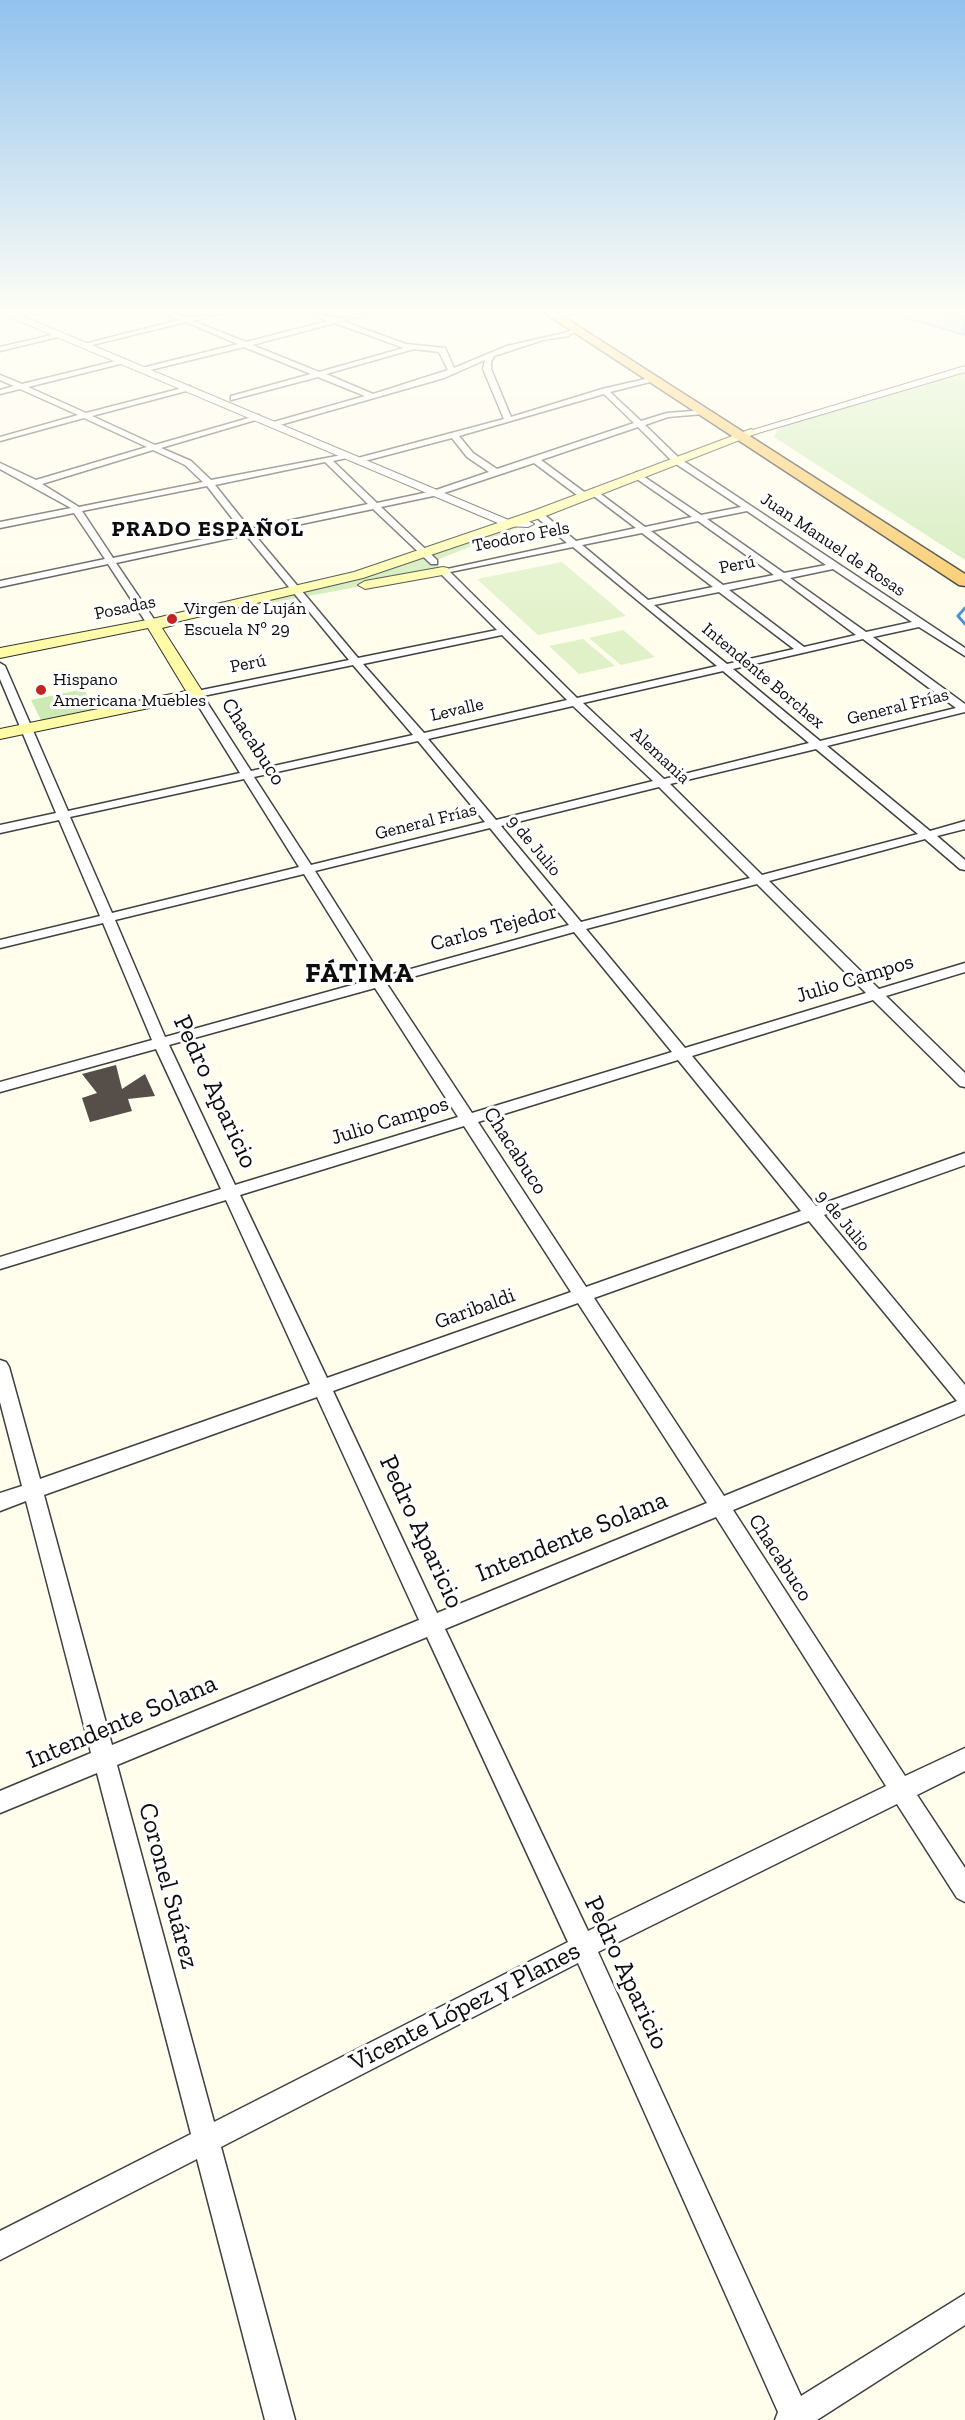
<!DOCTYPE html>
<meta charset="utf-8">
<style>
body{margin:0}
canvas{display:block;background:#fffdec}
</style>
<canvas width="965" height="2420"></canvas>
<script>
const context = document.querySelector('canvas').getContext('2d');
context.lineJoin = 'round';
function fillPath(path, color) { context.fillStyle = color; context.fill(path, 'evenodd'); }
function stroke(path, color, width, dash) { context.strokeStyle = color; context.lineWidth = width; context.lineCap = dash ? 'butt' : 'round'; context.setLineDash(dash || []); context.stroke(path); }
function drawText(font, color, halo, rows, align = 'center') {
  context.font = font + ' "Zilla Slab",serif'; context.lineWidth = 6; context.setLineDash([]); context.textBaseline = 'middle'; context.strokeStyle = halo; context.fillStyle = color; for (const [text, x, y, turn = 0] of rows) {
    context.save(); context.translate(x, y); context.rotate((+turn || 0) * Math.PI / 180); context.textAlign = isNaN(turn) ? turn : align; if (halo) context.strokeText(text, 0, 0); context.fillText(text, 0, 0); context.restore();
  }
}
const green = new Path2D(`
 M965,373V560L774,437L777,431L784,426Z
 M508,524H528L434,561L443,571L179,620L358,575Z
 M84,689L94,709L41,720L31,700Z`);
const pitch = new Path2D(`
 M562,562L626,616L538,635L477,579Z
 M623,630L655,657L621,665L589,638Z
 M583,639L615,666L579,674L549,646Z`);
const water = new Path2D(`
 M877,310C909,310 935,309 965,317V335Z`);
const stream = new Path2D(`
 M965,608L958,616L965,624`);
const building = new Path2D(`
 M116,1065L122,1089L145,1074L155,1096L128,1099L132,1111L90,1122L82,1098L97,1093L82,1074Z`);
const minor = new Path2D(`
 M16,310H28L9,315L6,313Z
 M158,310C168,310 175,315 185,317C197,320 218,310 232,310L193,321L246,342L328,321L302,310C314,310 323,316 334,318C348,320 366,310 381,310L342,321L406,344L445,348L454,368L507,346L564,333L578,328V330L568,336L543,340L494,356L491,362V369L511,417L602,389L654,377V381L610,392L641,421L667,413L706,410L707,412L703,414L668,417L645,425L679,458L965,648V656L919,627L873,637L965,704V712L827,746L930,831L965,821V829L937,836L965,860V870L960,869L925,839L769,881L879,989L965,963V972L886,996L965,1073V1087L960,1086L873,1000L692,1056L816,1206L965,1153V1165L824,1215L965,1385V1414L733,1510L905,1776L965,1748V1771L917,1795L965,1868V1902L957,1898L897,1804L598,1952L801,2396L965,2294V2325L817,2420H775L778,2412L578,1963L221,2147L295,2420H265L197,2159L0,2260V2231L191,2134L97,1773L0,1813V1791L91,1753L26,1501L0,1511V1493L22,1486L0,1402V1360L6,1362L9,1367L40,1479L310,1384L226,1200L0,1269V1257L221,1189L156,1049L0,1092V1082L152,1040L103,923L0,948V940L100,916L59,820L0,833V825L56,813L0,679V663L5,666L68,811L240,773L191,694L192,692L349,660L246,535L116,563L158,625L153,628L149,627L108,564L0,587V581L105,559L74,513L0,528V522L71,508L0,469V463L36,480L147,447L84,418L0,441V437L78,415L20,389L0,394V390L14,386L0,380V375L22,384L124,359V363L28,387L86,413L190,386V390L92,416L155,445L259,415V419L161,448L191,461L211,480L347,454V458L333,461L377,503L433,491L489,472L467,457L452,438L357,463L353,461L354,459L504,419L483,369L485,360L444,378L273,427L269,425L270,423L365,396L318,377L231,400V396L311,374L244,347L142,372V368L238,344L186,322L84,347L80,345L179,320ZM335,323L404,348L319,372L252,345ZM414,349L439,352L448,370L373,394L326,374ZM604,394L634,423L497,469L473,453L459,436ZM638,427L673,462L741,507L701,515L637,472L633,475L634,477L692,517L645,527L594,489L591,490V494L636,528L576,541L541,512H535V516L567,543L438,571L497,630L358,658L254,534L373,509L431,564H437V560L381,507L438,495L534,463L581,498H587V494L541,460ZM153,450L185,465L203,482L79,507L42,484ZM325,462L368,504L250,529L215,485ZM207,486L242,531L113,558L82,511ZM747,511L826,565L784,573L707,519ZM698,521L774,575L723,585L651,531ZM642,533L713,587L648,600L582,545ZM573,547L717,666L577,698L450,572ZM833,569L912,622L866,632L790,578ZM781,579L856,635L804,647L729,590ZM719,592L794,649L727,664L654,605ZM502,635L567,700L424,733L363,664ZM863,639L956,708L820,741L733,669ZM353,665L413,735L251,771L203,696ZM723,671L809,743L664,779L583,703ZM573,706L653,781L496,820L428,739ZM418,741L485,822L311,865L254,777ZM816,749L918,834L762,875L670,784ZM244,779L299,867L112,913L70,817ZM659,787L750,878L581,922L501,826ZM490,828L569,925L382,977L315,871ZM304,874L370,980L165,1037L115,920ZM757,884L866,993L685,1048L586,929ZM574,932L672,1052L472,1113L387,984ZM375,988L458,1117L235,1185L169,1045ZM678,1060L801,1211L586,1287L478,1122ZM464,1126L571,1292L327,1378L240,1195ZM809,1221L957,1401L724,1496L594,1298ZM578,1303L707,1503L437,1613L333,1391ZM317,1397L419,1620L112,1745L44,1495ZM716,1517L886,1786L588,1931L445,1629ZM427,1637L568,1942L214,2122L117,1765Z
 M60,333L62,336L0,351V347Z`);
const tertiary = new Path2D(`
 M0,310H8L511,521H528L534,524L528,527L505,526L0,313Z
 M965,366V372L755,434L746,432Z`);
const secondary = new Path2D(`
 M751,429L757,432L755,434L543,517L363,578L176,622L174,625L162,628L204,694L202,697L0,739V729L186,691L148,628L0,658V648L152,619L354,572L533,511Z
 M443,567L448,568L450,571L448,574L365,589L358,585L365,581Z`);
const trunk = new Path2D(`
 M540,310H553L965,574V586L959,585Z`);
const markers = [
 [172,619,6,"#c12421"],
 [41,690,6,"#c12421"]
];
const farStreetnames = [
 ["Teodoro Fels",521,537,-11],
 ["Juan Manuel de Rosas",833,545,34],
 ["Perú",737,565,-11],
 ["Posadas",125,608,-12],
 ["Perú",248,664,-11],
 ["Intendente Borchex",763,676,40],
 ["General Frías",898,707,-14],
 ["Levalle",457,710,-13],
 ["Alemania",660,756,43],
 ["General Frías",426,822,-14],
 ["9 de Julio",534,846,50],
 ["9 de Julio",843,1221,50]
];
const farPoinames = [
 ["Virgen de Luján",184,609],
 ["Escuela Nº 29",184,630],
 ["Hispano",53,680],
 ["Americana Muebles",53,701]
];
const streetNames = [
 ["Chacabuco",253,742,57],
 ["Carlos Tejedor",494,928,-15],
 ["Julio Campos",855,979,-17],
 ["Julio Campos",390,1121,-17],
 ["Chacabuco",515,1151,57],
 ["Garibaldi",475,1309,-20],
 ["Chacabuco",780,1558,57]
];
const farDistrictnames = [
 ["PRADO ESPAÑOL",208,530]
];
const nearStreetnames = [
 ["Pedro Aparicio",215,1092,65],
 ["Pedro Aparicio",421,1532,65],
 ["Intendente Solana",572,1537,-22],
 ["Intendente Solana",122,1722,-23],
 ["Coronel Suárez",168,1886,75],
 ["Pedro Aparicio",626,1973,65],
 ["Vicente López y Planes",465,2007,-27]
];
const districtNames = [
 ["FÁTIMA",360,974]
];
fillPath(green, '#cdeab5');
fillPath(pitch, '#e0f1c7');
fillPath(water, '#b0d8f8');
stroke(water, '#3588d1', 1.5);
stroke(stream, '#3588d1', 3);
fillPath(building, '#564f49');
stroke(minor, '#404040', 3);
stroke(tertiary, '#404040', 2);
stroke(secondary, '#2f2f2f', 2);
stroke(trunk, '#1e1e1e', 3);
fillPath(minor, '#fff');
fillPath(tertiary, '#fff');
fillPath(secondary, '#fffba7');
fillPath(trunk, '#fac558');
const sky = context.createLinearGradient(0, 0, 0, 649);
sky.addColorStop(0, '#91c2ee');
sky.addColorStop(0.48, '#fffef6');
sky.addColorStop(1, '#fffef600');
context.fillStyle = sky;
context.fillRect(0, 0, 965, 649);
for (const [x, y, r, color] of markers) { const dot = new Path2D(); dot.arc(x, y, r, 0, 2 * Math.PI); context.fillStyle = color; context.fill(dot); stroke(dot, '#fff', 2); }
drawText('18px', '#0d0d0d', '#fff', farStreetnames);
drawText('18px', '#0d0d0d', '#fff', farPoinames, 'left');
drawText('21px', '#0d0d0d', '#fff', streetNames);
context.letterSpacing = '1.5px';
drawText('bold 22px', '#0d0d0d', '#fff', farDistrictnames);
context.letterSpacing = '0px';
drawText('26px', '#0d0d0d', '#fff', nearStreetnames);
context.letterSpacing = '1.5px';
drawText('bold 27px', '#0d0d0d', '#fff', districtNames);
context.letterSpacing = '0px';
</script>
